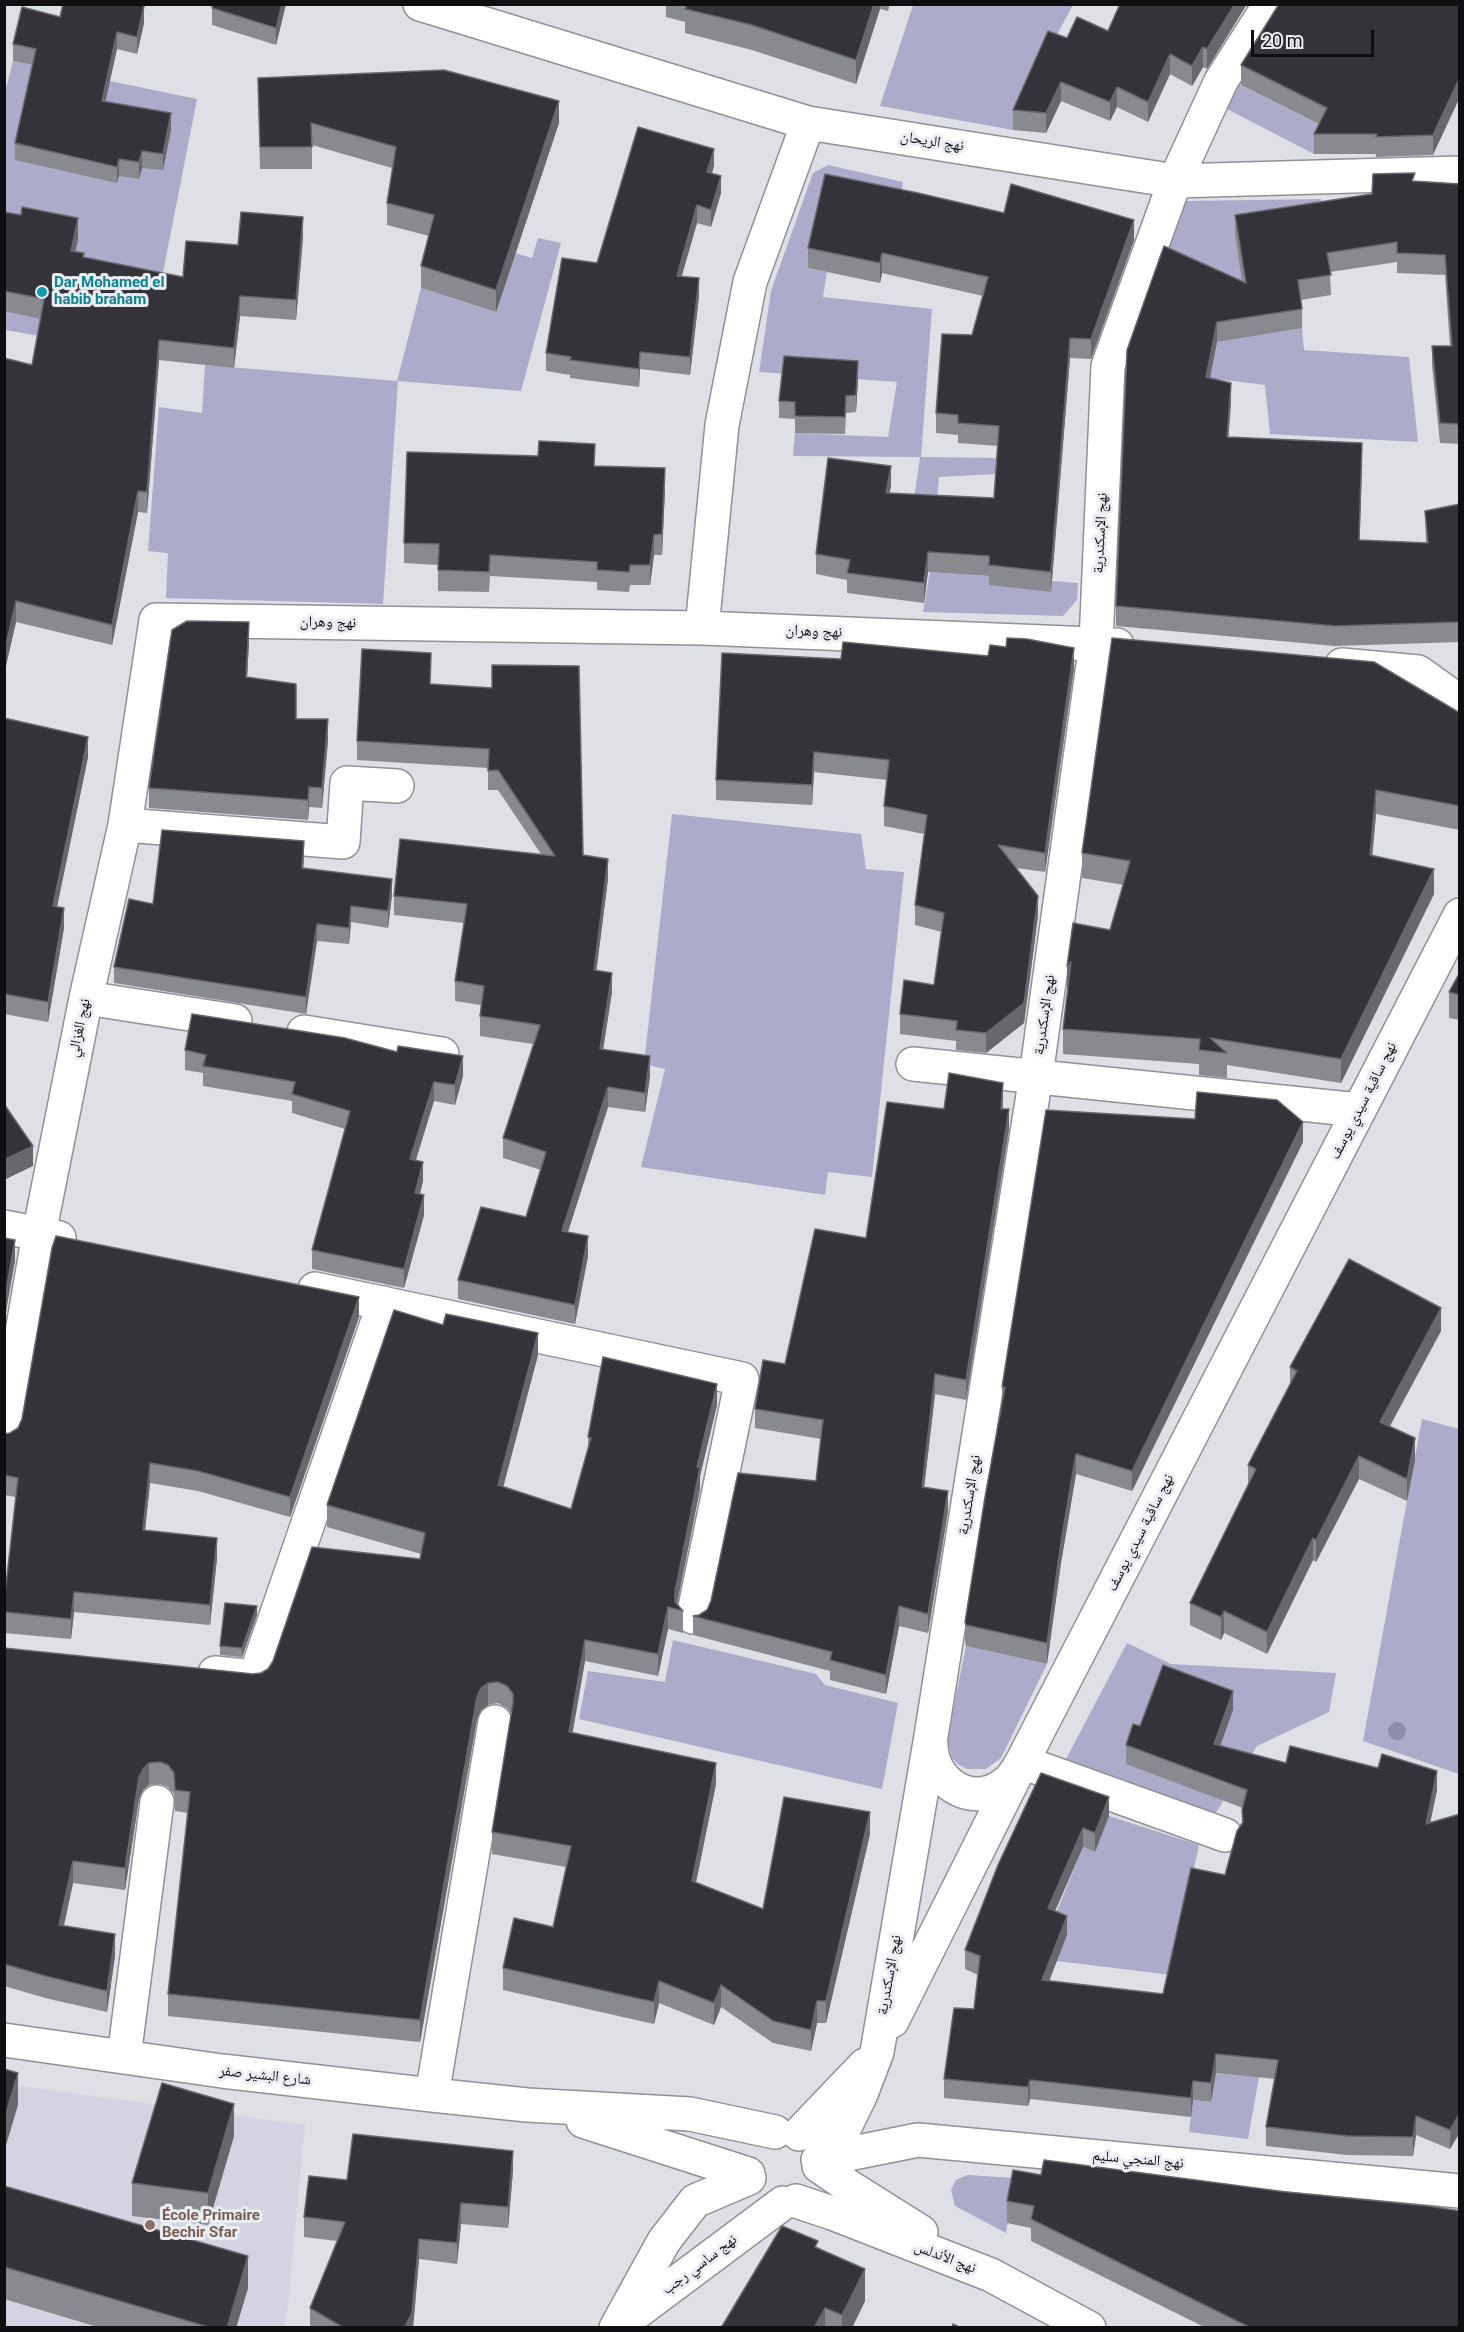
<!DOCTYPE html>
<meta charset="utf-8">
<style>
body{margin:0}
#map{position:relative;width:1464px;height:2332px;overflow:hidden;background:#dfdfe6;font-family:Roboto,sans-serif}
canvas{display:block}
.frame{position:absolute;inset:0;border:6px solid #0f0f11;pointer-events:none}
.scale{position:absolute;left:1251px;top:30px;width:123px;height:27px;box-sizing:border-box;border:3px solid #0f0f11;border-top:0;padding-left:8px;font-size:18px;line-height:21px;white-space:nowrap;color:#0f0f11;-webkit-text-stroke:4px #ececf3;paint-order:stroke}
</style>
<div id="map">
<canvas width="1464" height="2332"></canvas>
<div class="frame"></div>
<div class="scale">20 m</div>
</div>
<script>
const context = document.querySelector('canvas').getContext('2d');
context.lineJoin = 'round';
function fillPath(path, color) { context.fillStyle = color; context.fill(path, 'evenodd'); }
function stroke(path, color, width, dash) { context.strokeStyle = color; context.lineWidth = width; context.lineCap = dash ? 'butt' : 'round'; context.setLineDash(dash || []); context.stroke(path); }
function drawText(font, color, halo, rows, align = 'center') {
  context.font = font + ' Roboto,"Noto Naskh Arabic",sans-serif'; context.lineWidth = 6; context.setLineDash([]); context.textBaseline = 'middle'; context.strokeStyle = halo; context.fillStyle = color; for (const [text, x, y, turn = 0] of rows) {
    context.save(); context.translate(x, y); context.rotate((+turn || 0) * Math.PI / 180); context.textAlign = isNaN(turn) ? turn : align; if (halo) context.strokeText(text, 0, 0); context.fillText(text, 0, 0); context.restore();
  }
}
const built = new Path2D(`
 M5,2084L305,2125L286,2325L290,2327L5,2328Z`);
const green = new Path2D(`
 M913,5H1073L1048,51L1013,130L880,106Z
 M13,61L197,99L159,293L115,349L5,330L4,97Z
 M1237,83L1327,128L1314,154L1225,108Z
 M828,165L903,182L899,209L808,268L827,272L823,297L932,309L921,457L998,458L1054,471L939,477L932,557L906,555L920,457L793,456L795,433L888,437L897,382L759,372L771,291L813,173Z
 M1321,199L1322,222L1235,235L1302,328L1304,350L1409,357L1418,442L1270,434L1265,385L1209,378L1219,335L1158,263L1186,201Z
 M538,238L561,243L521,391L398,381L383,604L166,598L168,553L148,551L159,407L202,413L205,365L397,381L421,288L496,312L478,242L532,258Z
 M930,572L989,576L1051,591L1052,581L1078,583L1077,600L1063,616L923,612Z
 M672,814L861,834L866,869L904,872L872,1177L828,1172L825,1195L641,1167L665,1069L644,1064Z
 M1422,1419L1459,1429V1774L1363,1741Z
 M673,1640L816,1674L825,1685L898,1703L882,1789L579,1719L588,1671L665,1682Z
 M1127,1643L1171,1664L1336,1673L1329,1712L1257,1746L1214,1816L1065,1761Z
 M966,1646L1047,1664L1001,1758L986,1769H967L959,1765L952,1758L947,1739Z
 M1109,1816L1199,1845L1171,1975L1057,1961L1050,1928L1083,1847L1095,1852Z
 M1216,2073L1259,2077L1248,2139L1189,2132L1193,2100L1211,2102Z
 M967,2175L1015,2178L1006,2233L955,2206L951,2190L956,2180Z`);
const minor = new Path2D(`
 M420,4L808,123L1175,181L1460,173
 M702,628L722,425L750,282L808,123
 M1342,665L1418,672L1460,702
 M125,825L343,842L347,783L397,786
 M86,998L235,1021
 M304,1032L442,1054
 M913,1064L1359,1110
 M4,1227L59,1238
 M315,1289L742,1379L693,1617
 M4,1436L39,1234L86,998L125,825L156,620L702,628L1117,645
 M215,1673L255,1677L384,1303
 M931,1744C931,1780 968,1808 1002,1786C1011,1781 1017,1771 1022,1762L1225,1835
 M892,2021L1022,1762L1460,915
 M4,2040L222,2071L432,2095L527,2105L690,2114L775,2132
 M124,2057L157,1802
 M432,2095L495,1722
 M583,2121L748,2174
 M799,2134L865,2065
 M818,2160L843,2131L861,2094L877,2052L931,1736L1036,1076L1096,643L1108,366L1175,181L1221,81L1270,4
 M818,2160L918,2140L1460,2191
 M819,2166L851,2188L921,2232
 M796,2201L832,2213L991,2275L1089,2328
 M625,2321L783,2203
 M616,2328L664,2241L695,2201L749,2178`);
const trees = [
 [1397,1731]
];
const wall = new Path2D(`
 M213,4H286L276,45L212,25V8Z
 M666,4H890L888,11L880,9L856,84L752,50L685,33V22L666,17Z
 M1247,4L1207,69L1203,67L1192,86L1170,74L1148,122L1117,107L1110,121L1061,101L1046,133L1013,130V110L1067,38L1108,31Z
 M1460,4L1433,155L1376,157V154H1314V134L1319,124L1241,85V65Z
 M60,17L144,23L137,54L117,49L105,101L171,130L163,170L142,168L139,179L119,176L117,183L15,160V143L33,65L13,61V44Z
 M258,78L559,123L496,312L421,288V266L429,236L387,225V203L392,168L312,145V169H260Z
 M714,166L712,173L721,193L711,227L697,223L681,276L699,296L690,375L640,369L639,387L570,378V375L546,371V353L597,263Z
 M1415,181L1460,184V444L1440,443L1432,366V346H1450L1445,275L1397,273V262L1330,272L1331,295L1301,300L1302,309V328L1217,342L1210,378L1231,403L1228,437L1362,463L1359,540L1426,543L1425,511L1460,504V642L1335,646L1116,626V606L1127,350L1242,281L1235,235V215L1372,194Z
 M4,212L78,239L75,252L84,257L183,277L238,245L303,237L296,320L240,316L234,368L159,360L147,513L138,512L112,645L16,622L4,674V358L32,365L41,319L4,311Z
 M1004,213L1134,240L1091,359L1070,358L1051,592L989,585V576L928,572L924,603L847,593V580L816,574V554L891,486L889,493L994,498L998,446L958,443V435L936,433V413L972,335L983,296L882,273L880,283L808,268V248Z
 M858,378L856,412L846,413L845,434L795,433V419L779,418V401Z
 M595,467L665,488L662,555H654L650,585H630L629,592L597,590V582L490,576L489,592L438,591V565L404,563V543Z
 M249,642L247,677L296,719L328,740L322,808L309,807L308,820L149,808V788Z
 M1074,668L1045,872L1016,868L1038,916L1024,1023L986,1053L956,1050V1041L900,1034V1014L934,985L942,932L915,925V905L924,834L884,826V806L887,780L814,772L812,805L716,800V780Z
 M431,673L430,684L492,688L583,855L608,879L596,970L612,992L603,1050L650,1076L645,1112L608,1107L568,1232L588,1256L575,1324L458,1299V1280L526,1217L541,1170L503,1158V1138L533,1044L480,1036V1016L481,1005L455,1001V981L464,923L394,915V896L541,854L498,790H488V768L357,760V741Z
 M1460,713V830L1376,814L1372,856L1434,894L1341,1083L1227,1065V1078L1199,1075V1064L1063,1054V1029L1068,990L1067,991L1110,930L1124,885L1082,878V853Z
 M4,718L88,757L57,907L64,928L48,1022L4,1014Z
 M304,858L303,868L392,895L388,928L351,922L349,944L317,941L306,1014L114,983V967L153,904Z
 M1460,972V1020L1449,1018V992Z
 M185,1050L463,1076L455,1105L434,1101L416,1160L423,1181L420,1194L424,1215L404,1288L312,1269V1250L345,1129L292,1113V1101L203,1086V1073L185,1070Z
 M1003,1103V1109L1009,1129L966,1400L935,1394L924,1487L948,1511L928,1633L899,1626L886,1694L830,1680V1671L693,1635V1616L699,1615L707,1610L816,1481L821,1439L755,1428V1409L785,1364L866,1238L944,1109Z
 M1303,1142L1132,1491L1076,1474L1061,1563L1047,1664L966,1646L965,1642V1622L1002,1402V1387Z
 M359,1317L290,1517L198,1491L150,1483L145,1530L217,1558L210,1625L74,1612L71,1639L4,1633V1603L16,1497L4,1495V1434L10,1433Z
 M1441,1331L1390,1426L1415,1460L1407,1501L1359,1479L1316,1562L1313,1560L1267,1654L1224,1633L1221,1640L1190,1625V1603L1248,1485V1465L1290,1384V1367Z
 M538,1355L503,1487L571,1509L588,1450V1437L717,1405L700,1476V1489L677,1603L683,1611V1633L668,1629L658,1676L585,1661L572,1733L716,1784L696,1882L763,1909L870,1834L826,2023H817L811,2051L773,2043L721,2007L714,2025L659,2003L654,2024L503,1990V1968L553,1927L566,1867L492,1854V1832L512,1714L507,1708L498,1703L488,1705L481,1710L477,1719L420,2042L168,2016V1994L188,1813L175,1811L174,1794L168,1787L160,1784L149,1785L143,1790L139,1799L125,1890L73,1883L64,1926L115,1956L107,2012L49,1999L4,1986V1648L253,1674L261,1673L420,1559L421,1554L327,1527V1505Z
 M257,1615L242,1657L220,1655V1646Z
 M1233,1710L1220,1746L1286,1763L1437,1790L1430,1822L1460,1814V2132L1450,2149L1416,2135L1413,2156L1347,2155L1266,2146V2127L1275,2079L1216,2073L1211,2102L1193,2100L1191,2117L1030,2099L1028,2106L944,2098V2079L974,2009L978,1975L965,1969V1950L998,1865L1109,1816L1095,1852L1083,1847L1055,1911L1067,1935L1049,1981L1163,1994L1225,1875L1242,1823L1243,1808L1126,1764V1745L1140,1726Z
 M234,2136L208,2225L132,2216V2183Z
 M1013,2170L1460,2328H1206L1031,2241V2228L1007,2223V2201Z
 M513,2171L508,2228L461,2224L457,2264L419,2259L413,2328H310V2308L337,2241L304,2237V2217L347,2180Z
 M4,2186L248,2288L236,2328H101L4,2299Z
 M818,2248L865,2301L852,2328H721Z`);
const shadedWall = new Path2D(`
 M282,4H286L276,45V28Z
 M874,4H880V9L856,84V60Z
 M1235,4H1247L1207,69V49Z
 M144,6V23L137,54V37Z
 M117,32V49L102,117V101Z
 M1203,47V67L1192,86V66Z
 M1170,54V74L1148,122V102Z
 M1460,77V97L1433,155V135Z
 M1061,82V101L1046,133V113Z
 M1117,87V107L1110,121V102Z
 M559,101V123L496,312V290Z
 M171,113V130L163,170V154Z
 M714,149V166L707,189V172Z
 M142,151V168L139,179V162Z
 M119,159V176L117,183V167Z
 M721,176V193L711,227V210Z
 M697,205V223L677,293V276Z
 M303,217V237L296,320V300Z
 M78,218V239L71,271V251Z
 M1134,220V240L1091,359V339Z
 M882,253V273L880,283V263Z
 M699,278V296L690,375V357Z
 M240,296V316L234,368V348Z
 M1217,322V342L1206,397V377Z
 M1070,338V358L1051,592V572Z
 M159,340V360L147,513V492Z
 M640,352V369L639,387V369Z
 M858,361V378L856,412V395Z
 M1231,383V403L1227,457V437Z
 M1362,443V463L1359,560V540Z
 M891,466V486L886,513V493Z
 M665,468V488L662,555V534Z
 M138,491V512L112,645V625Z
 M654,535V555L650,585V565Z
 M928,552V572L924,603V583Z
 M16,601V622L4,674V654Z
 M249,622V642L246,698V677Z
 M1074,648V668L1045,872V853Z
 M328,719V740L322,808V788Z
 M88,737V757L53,926V906Z
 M814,752V772L812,805V785Z
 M309,787V807L308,820V800Z
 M1376,790V814L1370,880V855Z
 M304,841V858L302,884V868Z
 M608,859V879L594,990V970Z
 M1434,869V894L1341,1083V1059Z
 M392,879V895L388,928V911Z
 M1038,896V916L1024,1023L986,1053V1033Z
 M351,906V922L349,944V928Z
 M64,908V928L48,1022V1002Z
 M317,924V941L306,1014V997Z
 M1071,962V987L1067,991V966Z
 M612,973V992L600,1069V1049Z
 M463,1056V1076L455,1105V1085Z
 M650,1056V1076L645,1112V1093Z
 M434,1082V1101L410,1178V1159Z
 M1003,1083V1103L1001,1128V1109Z
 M608,1087V1107L562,1250V1231Z
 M1009,1109V1129L966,1400V1380Z
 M1303,1122V1142L1132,1491V1471Z
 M33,1146V1166L4,1180V1160Z
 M423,1162V1181L415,1213V1193Z
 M424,1195V1215L404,1288V1269Z
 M588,1236V1256L575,1324V1305Z
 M15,1240V1261L4,1323V1303Z
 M359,1297V1317L290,1517V1497Z
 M1441,1308V1331L1380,1444V1422Z
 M538,1333V1355L498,1507V1485Z
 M935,1374V1394L922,1506V1487Z
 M717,1384V1405L700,1476V1489L676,1609L675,1592L697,1467Z
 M1415,1438V1460L1407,1501V1479Z
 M1076,1454V1474L1061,1563L1047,1664V1643L1061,1542Z
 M1359,1456V1479L1316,1562V1540Z
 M150,1463V1483L143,1550V1530Z
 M948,1491V1511L928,1633V1614Z
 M217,1538V1558L210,1625V1605Z
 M1313,1538V1560L1267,1654V1632Z
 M74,1592V1612L71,1639V1619Z
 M257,1606V1615L242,1657V1648Z
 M899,1606V1626L886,1694V1675Z
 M668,1607V1629L658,1676V1654Z
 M1224,1611V1633L1221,1640V1617Z
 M585,1640V1661L569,1754V1732Z
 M488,1683V1705L481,1710L477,1719L420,2042V2020L477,1697L481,1688Z
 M1233,1691V1710L1214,1763V1744Z
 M149,1763V1785L143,1790L139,1799L125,1890V1868L139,1777L143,1769Z
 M716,1763V1784L692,1902V1881Z
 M1437,1771V1790L1426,1843V1824Z
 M1109,1797V1816L1095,1852V1833Z
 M870,1812V1834L826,2023V2001Z
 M1083,1828V1847L1048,1927V1908Z
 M73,1861V1883L59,1947V1925Z
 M1067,1916V1935L1042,1999V1980Z
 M115,1934V1956L107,2012V1991Z
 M659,1981V2003L654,2024V2002Z
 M721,1985V2007L714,2025V2003Z
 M817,2001V2023L811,2051V2030Z
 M1216,2054V2073L1211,2102V2083Z
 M18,2073V2105L4,2152V2120Z
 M1030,2080V2099L1028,2106V2087Z
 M1193,2081V2100L1191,2117V2098Z
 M234,2104V2136L208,2225V2193Z
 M1460,2113V2132L1450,2149V2130Z
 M1416,2116V2135L1413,2156V2137Z
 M513,2151V2171L508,2228V2207Z
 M461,2203V2224L457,2264V2243Z
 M419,2239V2259L413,2328H404Z
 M248,2256V2288L236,2328H227Z
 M865,2269V2301L852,2328H842V2315Z
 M825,2308V2328H814Z`);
const building = new Path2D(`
 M63,4H136L144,6L137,37L117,32L102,101L171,113L163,154L142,151L139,162L119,159L117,167L15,143L36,49L13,44L22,7L60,17Z
 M213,4H282L276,28L212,8Z
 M687,4H874L856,60L752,25L685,9Z
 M1120,4H1235L1207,49L1203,47L1192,66L1170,54L1148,102L1117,87L1110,102L1061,82L1046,113L1013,110L1048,31L1067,38L1077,17L1108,31Z
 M1279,4H1460V77L1433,135L1376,137L1377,134H1314L1327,108L1241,65Z
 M444,70L559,101L496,290L421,266L434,215L387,203L396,147L311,123L312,147H260L258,78Z
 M638,127L714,149L707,172L721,176L711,210L697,205L677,276L699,278L690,357L640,352L639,369L570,360L571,357L546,353L562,258L597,263Z
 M1415,173L1412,181L1460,184V424L1440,423L1432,346H1452L1445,255L1397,253V242L1327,253L1331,275L1298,280L1302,309L1217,322L1206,377L1231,383L1227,437L1362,443L1359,540L1428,543L1425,511L1460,504V622L1335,626L1116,606L1127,350L1164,246L1246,283L1235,215L1372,194L1373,174Z
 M825,174L918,193L1004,213L1011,184L1134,220L1091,339L1070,338L1051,572L989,565V556L928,552L924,583L847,573L850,560L816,554L828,458L891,466L886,493L994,498L999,426L958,423V415L936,413L942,334L972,335L988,277L882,253L880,263L808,248Z
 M22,207L78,218L71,251L84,253L83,257L183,277L186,241L238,245L241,212L303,217L296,300L240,296L234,348L159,340L147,492L138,491L112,625L16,601L4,654V358L32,365L44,299L4,291V212L21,215Z
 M784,356L858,361L856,395L846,396L845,417L795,416V402L779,401Z
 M539,441L595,444L594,466L665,468L662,534L654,535L650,565H630L629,572L597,570V562L490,555L489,572L438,570L439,544L404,543L407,452L538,456Z
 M187,621L249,622L246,677L296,684V719H328L322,788L309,787L308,800L149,788L172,630Z
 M1007,638L1027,639L1074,648L1045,853L998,845L1038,896L1024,1003L986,1033L956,1030L957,1021L900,1014L904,980L934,985L944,913L915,905L927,815L884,806L889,760L814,752L812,785L716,780L722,653L841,659L843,642L988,656L990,645L1006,647Z
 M1112,638L1374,662L1460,713V806L1376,790L1370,855L1434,869L1341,1059L1210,1038L1227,1053L1199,1050L1200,1039L1063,1029L1071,962L1067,966L1073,923L1110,930L1130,861L1082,853Z
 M362,649L431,653L430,684L492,688V665L579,666L583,855L608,859L594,970L612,973L600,1049L650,1056L645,1093L608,1087L562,1231L588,1236L575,1305L458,1280L481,1207L526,1217L546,1152L503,1138L540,1025L480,1016L484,986L455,981L467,904L394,896L400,839L555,856L498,770L488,771L489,749L357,741Z
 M4,718L88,737L53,906L64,908L48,1002L4,994Z
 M162,830L304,841L302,868L392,879L388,911L351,906L349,928L317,924L306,997L114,967L129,899L153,904Z
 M1460,972V995L1449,992Z
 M192,1014L345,1038L397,1052L398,1046L463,1056L455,1085L434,1082L410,1159L423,1162L415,1193L424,1195L404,1269L312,1250L350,1111L292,1094L295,1082L203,1066L206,1055L185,1050Z
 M949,1073L1003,1083L1001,1109H1009L966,1380L935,1374L922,1487L948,1491L928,1614L899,1606L886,1675L830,1660L832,1652L693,1616L699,1615L707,1610L711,1601L738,1473L816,1481L823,1420L755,1409L763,1360L785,1364L815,1229L866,1238L887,1102L944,1109Z
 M1197,1092L1277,1100L1303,1122L1132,1471L1076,1454L1061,1542L1047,1643L966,1625L965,1622L985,1497L1005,1387H1002L1046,1110L1195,1119Z
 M4,1104L33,1146L4,1160Z
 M56,1236L359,1297L290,1497L198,1471L150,1463L143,1530L217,1538L210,1605L74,1592L71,1619L4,1612V1603L18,1478L4,1475V1434L10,1433L18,1428L22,1419L52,1248Z
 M4,1238L15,1240L4,1303Z
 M1349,1259L1441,1308L1380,1422L1415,1438L1407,1479L1359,1456L1316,1540L1313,1538L1267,1632L1224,1611L1221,1617L1190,1603L1256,1469L1248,1465L1297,1371L1290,1367Z
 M394,1310L443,1325L446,1314L538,1333L498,1485L571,1509L591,1438L588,1437L603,1357L717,1384L697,1467H700L675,1592V1602L683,1611L668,1607L658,1654L585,1640L569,1732L716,1763L692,1881L763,1909L784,1797L870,1812L826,2001H817L811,2030L773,2021L721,1985L714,2003L659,1981L654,2002L503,1968L514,1918L553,1927L571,1846L492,1832L513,1703V1694L507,1686L498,1682L488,1683L481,1688L477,1697L420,2020L168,1994L190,1792L175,1790L174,1773L168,1765L160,1762L149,1763L143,1769L139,1777L125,1868L73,1861L59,1925L115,1934L107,1991L49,1977L4,1964V1648L253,1674L261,1673L268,1669L273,1661L312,1547L420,1559L425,1533L327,1505Z
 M225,1603L257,1606L242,1648L220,1646Z
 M1163,1665L1233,1691L1214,1744L1286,1763L1290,1746L1378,1768L1382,1754L1437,1771L1426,1824L1460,1814V2113L1450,2130L1416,2116L1413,2137L1347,2136L1266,2127L1278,2060L1216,2054L1211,2083L1193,2081L1191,2098L1030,2080L1028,2087L944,2079L954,2008L974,2009L980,1956L965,1950L998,1865L1041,1773L1109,1797L1095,1833L1083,1828L1048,1908L1067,1916L1042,1980L1163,1994L1191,1868L1225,1875L1237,1831L1243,1822L1242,1810L1247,1790L1126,1745L1133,1724L1140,1726Z
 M4,2069L18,2073L4,2120Z
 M162,2083L234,2104L208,2193L132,2183Z
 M353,2134L513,2151L508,2207L461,2203L457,2243L419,2239L412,2313L404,2328H344L310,2308L345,2222L304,2217L309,2176L347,2180Z
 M1044,2160L1286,2192L1428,2206L1460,2211V2328H1251L1031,2219L1034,2206L1007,2201L1013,2170L1041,2175Z
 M4,2186L248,2256L227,2328H212L4,2267Z
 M782,2226L818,2241L815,2247L865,2269L842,2315L825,2308L814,2328H721Z
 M953,2324L961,2328H952Z`);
const markers = [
 [42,292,6,"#0f9aa8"],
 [150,2225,6,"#8d6e63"]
];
const streetNames = [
 ["نهج الريحان",932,142,9],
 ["نهج الإسكندرية",1101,533,-87],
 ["نهج وهران",328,623,1],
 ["نهج وهران",814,632,2],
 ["نهج الإسكندرية",1045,1015,-82],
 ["نهج الغزالي",80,1028,-78],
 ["نهج ساقية سيدي يوسف",1364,1101,-63],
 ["نهج الإسكندرية",970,1495,-81],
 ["نهج ساقية سيدي يوسف",1141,1533,-63],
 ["نهج الإسكندرية",890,1975,-80],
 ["شارع البشير صفر",265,2076,6],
 ["نهج المنجي سليم",1138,2160,5],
 ["نهج الأندلس",945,2258,21],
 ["نهج ساسي رجب",700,2265,-37]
];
const cultureNames = [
 ["Dar Mohamed el",54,283],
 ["habib braham",54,300]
];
const educationNames = [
 ["École Primaire",162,2216],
 ["Bechir Sfar",162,2233]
];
fillPath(built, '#d3d3e2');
fillPath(green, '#acacca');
stroke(minor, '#909096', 36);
stroke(minor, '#fff', 33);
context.fillStyle = '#8f8cad';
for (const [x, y] of trees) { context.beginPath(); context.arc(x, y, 9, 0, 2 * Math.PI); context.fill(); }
fillPath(wall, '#898990');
fillPath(shadedWall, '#67676d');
fillPath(building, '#333339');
stroke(building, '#67676d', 1.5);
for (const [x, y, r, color] of markers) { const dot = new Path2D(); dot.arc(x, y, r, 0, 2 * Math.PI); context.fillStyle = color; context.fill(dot); stroke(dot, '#ececf3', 2); }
drawText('15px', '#0f0f11', '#ececf3', streetNames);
drawText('bold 15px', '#0d838f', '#ececf3', cultureNames, 'left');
drawText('bold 15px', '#785e54', '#ececf3', educationNames, 'left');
</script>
